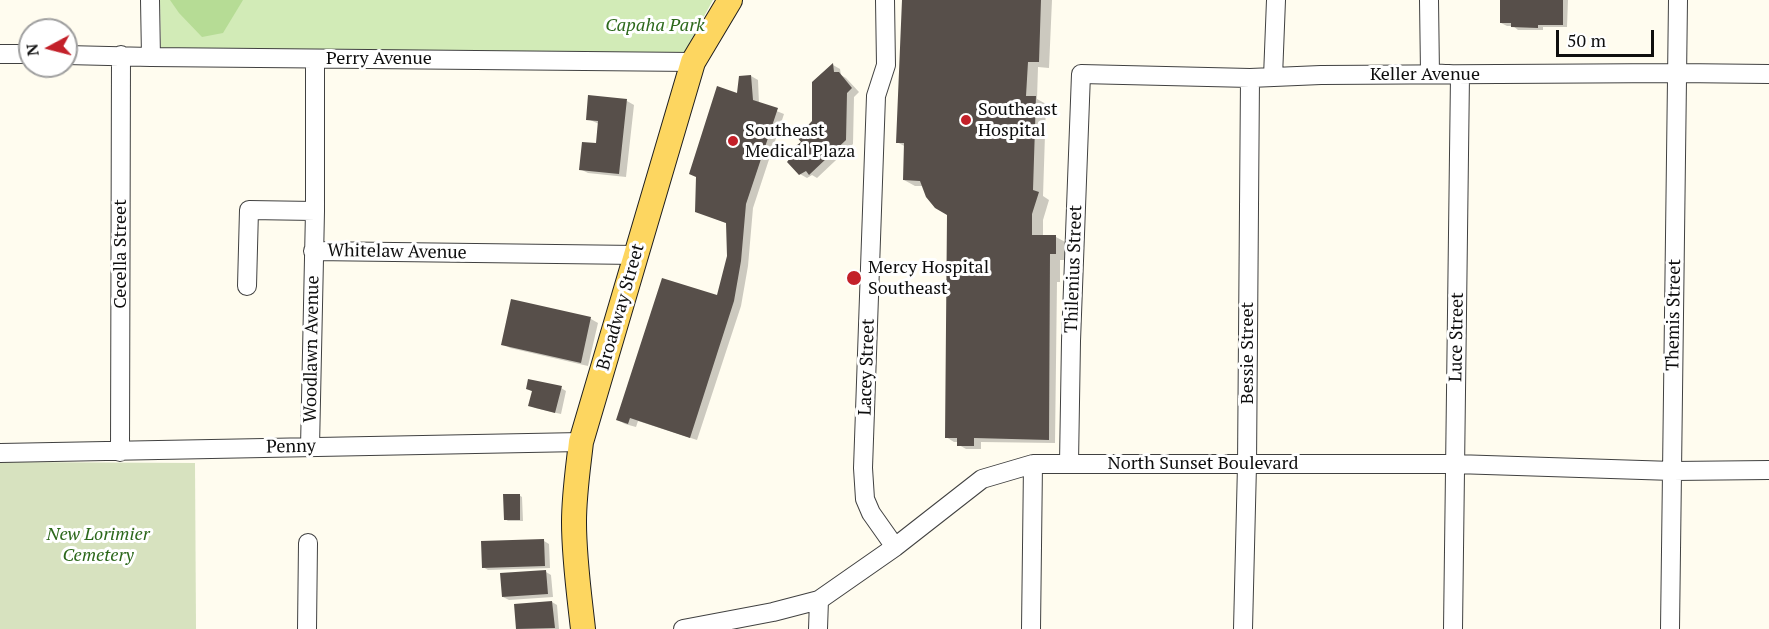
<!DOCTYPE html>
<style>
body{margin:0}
#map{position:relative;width:1769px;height:629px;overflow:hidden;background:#fffcef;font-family:"PT Serif",serif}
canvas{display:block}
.north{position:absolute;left:18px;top:18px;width:60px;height:60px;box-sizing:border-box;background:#fff;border:2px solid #9f9f9f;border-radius:50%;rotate:263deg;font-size:16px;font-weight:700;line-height:24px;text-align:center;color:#0e0e0e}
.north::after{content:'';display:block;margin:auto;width:21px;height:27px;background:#c32029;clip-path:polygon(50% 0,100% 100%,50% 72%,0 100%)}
.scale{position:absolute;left:1556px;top:30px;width:98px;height:27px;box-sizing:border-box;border:3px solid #0e0e0e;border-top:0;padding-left:8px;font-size:18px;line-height:21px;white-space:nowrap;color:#0e0e0e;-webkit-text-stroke:4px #fff;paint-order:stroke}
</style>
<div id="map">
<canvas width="1769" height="629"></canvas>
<div class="north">N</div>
<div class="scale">50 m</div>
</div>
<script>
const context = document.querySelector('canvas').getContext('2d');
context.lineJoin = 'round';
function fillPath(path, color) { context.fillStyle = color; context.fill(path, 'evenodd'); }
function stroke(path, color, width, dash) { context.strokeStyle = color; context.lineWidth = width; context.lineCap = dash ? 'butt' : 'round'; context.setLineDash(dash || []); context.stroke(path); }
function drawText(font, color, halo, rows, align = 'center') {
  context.font = font + ' "PT Serif",serif'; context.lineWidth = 6; context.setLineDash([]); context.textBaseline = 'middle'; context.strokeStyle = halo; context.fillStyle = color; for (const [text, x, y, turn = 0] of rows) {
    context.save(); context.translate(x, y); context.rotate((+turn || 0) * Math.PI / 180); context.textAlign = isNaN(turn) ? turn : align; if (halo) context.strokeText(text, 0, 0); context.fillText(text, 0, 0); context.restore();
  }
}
const green = new Path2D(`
 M160,0H713L684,53L161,48Z`);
const forest = new Path2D(`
 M170,0H243L223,33L202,37L179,13Z`);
const cemetery = new Path2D(`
 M0,462L195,463L196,629H0Z`);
const shadow = new Path2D(`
 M903,0H1052L1049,68L1038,67L1037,99L1046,104L1043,196L1049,200L1043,220V237H1056L1067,243V260H1060V282H1057L1055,443L981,442V449H966L959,445V442H954L946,437L948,214L924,186H915L904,180L906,147L897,142Z
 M1502,0H1568L1567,27H1543V30H1518L1513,26H1507L1501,23Z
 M833,65L840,69L841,75L846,78L859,92L854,97L853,144L817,178L812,175L807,178L800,174L803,143L813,122L814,82Z
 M751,76L758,80L759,104L784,114L753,208L748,266L741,306L697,440L638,421L636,427L625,424L618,420L718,297L729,256L728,224L696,211L738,95Z
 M627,101L634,105L626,177L588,173L580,169L597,145L599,124L588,119Z
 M512,301L591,319L598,323L588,366L510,348L503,344Z
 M527,388H561L566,391L561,414L535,408L530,405L533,392Z
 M519,495L522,497L523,521H508L505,519Z
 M544,541L549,544L550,568L488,570L483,567Z
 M546,572L551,575L553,597L509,600L503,597Z
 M552,602L557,605L559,629H518L516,605Z`);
const building = new Path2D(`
 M902,0H1041L1039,62H1028L1026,96H1036L1033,190L1039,192L1032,214V235H1056V254H1050L1049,440L974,438V446H957V438H945L947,215L935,208L926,197L920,181L903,180L904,143H896Z
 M1500,0H1563V25H1538V28L1511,27V23H1500Z
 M833,63L834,72H839L852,88L847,93L846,140L809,175L806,171L799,175L787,162L790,158L787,153L801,142L797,137L812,121V82Z
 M751,75L753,100L778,108L746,204L741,261L734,301L690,438L630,418L628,424L616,420L662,278L717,295L727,256L726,223L695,212L696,177L689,174L717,86L737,93L739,76Z
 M588,95L627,99L619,174L579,170L582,142L596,143L598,121L586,120Z
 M511,299L591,317L581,363L501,345Z
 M528,379L562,386L555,413L528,406L532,391L526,389Z
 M503,494H520V520H504Z
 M544,539L545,566L482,568L481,541Z
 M546,570L548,594L502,597L500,573Z
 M552,601L555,628L516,629L514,604Z`);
const minor = new Path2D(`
 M150,0L151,57
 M885,0L886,65L876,96L863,468L865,499L871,513L895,547
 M1429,0L1430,73L1460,75L1453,629
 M0,54H30
 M66,55L151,57L693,62
 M1273,77L1276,0
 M313,251L637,255
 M247,286L249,210L315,211
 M310,447L315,211V59
 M120,452L121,55
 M0,453L581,442
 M1069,463L1071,341L1081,74L1250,78L1321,75L1677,73L1769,74
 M307,629L308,543
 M683,629L773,612L819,600L895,547L982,479L1033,464H1455L1673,471L1769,470
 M818,629L819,600
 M1031,629L1033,464
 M1243,629L1247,465L1250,78
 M1670,629L1678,0`);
const major = new Path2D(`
 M583,629C579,593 574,558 574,522C574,495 578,469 581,442L693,62L730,0`);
const markers = [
 [966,120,6,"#c32029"],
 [733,141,6,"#c32029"],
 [854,278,8,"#c32029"]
];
const parkNames = [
 ["Capaha Park",655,26],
 ["New Lorimier",98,535],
 ["Cemetery",98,556]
];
const streetNames = [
 ["Perry Avenue",379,59],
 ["Keller Avenue",1425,75],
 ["Whitelaw Avenue",397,252,1],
 ["Cecella Street",121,254,-90],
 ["Thilenius Street",1074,269,-88],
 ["Broadway Street",621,307,-74],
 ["Themis Street",1674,315,-89],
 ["Luce Street",1457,337,-89],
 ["Woodlawn Avenue",312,349,-89],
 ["Bessie Street",1248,353,-90],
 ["Lacey Street",867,367,-88],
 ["Penny",291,447,-1],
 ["North Sunset Boulevard",1203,464]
];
const poiNames = [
 ["Southeast",978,110],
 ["Hospital",978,131],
 ["Southeast",745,131],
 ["Medical Plaza",745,152],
 ["Mercy Hospital",868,268],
 ["Southeast",868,289]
];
fillPath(green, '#d2ebb7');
fillPath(forest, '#b6dc95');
fillPath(cemetery, '#d7e2bf');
fillPath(shadow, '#0003');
fillPath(building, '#574f4a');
stroke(minor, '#414141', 20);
stroke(major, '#1f1f1f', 26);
stroke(minor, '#fff', 18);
stroke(major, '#fdd660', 24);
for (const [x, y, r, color] of markers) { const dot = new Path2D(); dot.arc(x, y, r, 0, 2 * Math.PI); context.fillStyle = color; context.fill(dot); stroke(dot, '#fff', 2); }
drawText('italic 18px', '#2c681b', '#fff', parkNames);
drawText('18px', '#0e0e0e', '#fff', streetNames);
drawText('18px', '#0e0e0e', '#fff', poiNames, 'left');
</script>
